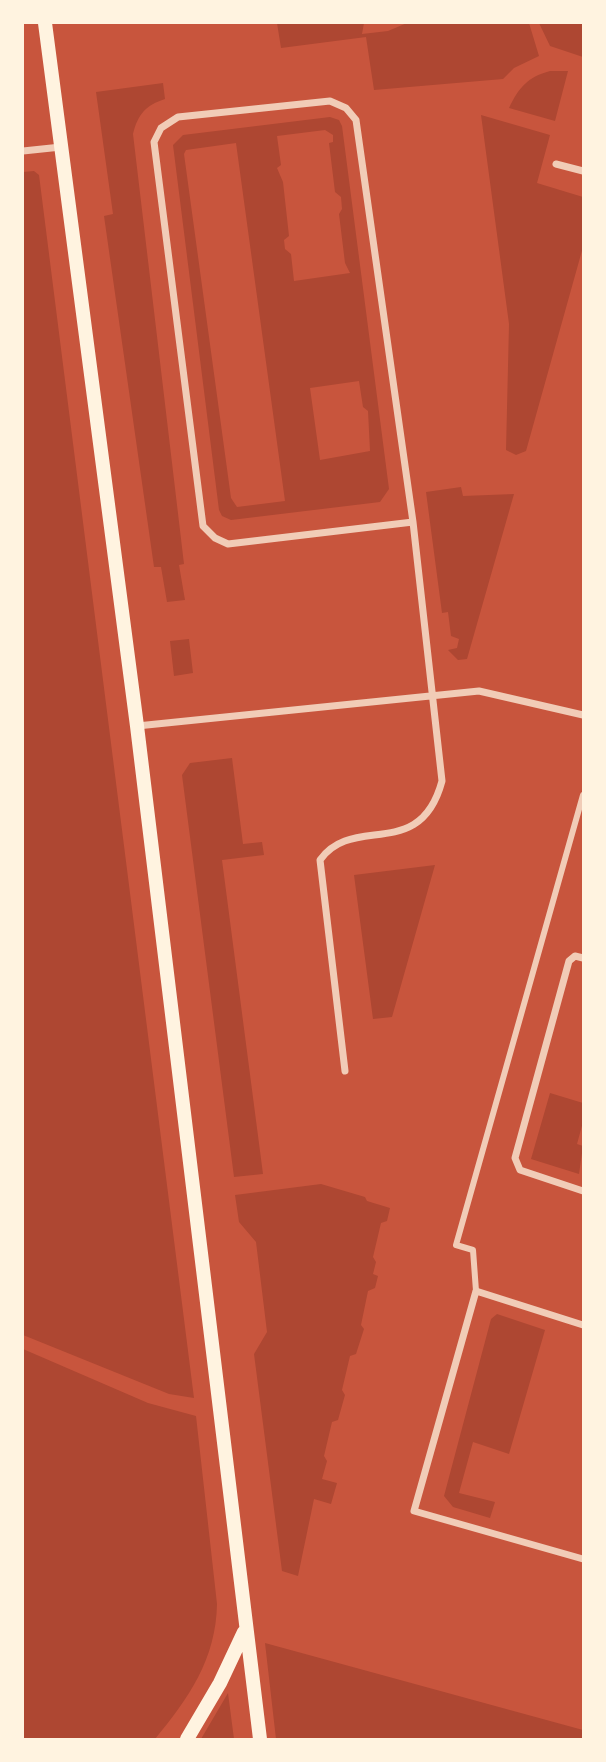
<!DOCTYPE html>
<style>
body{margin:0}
#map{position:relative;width:606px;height:1762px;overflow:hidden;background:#c8553d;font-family:Lato,sans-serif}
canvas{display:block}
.frame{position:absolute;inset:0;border:24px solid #fff3e0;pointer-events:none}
</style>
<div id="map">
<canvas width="606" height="1762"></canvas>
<div class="frame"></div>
</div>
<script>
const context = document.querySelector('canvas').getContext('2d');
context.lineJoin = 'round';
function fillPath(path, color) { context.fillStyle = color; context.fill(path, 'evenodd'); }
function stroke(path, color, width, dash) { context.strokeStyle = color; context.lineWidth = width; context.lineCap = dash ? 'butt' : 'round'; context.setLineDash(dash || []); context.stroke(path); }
const green = new Path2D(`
 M277,23H364L362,34L388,31L407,23H529L539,56L514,68L503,79L374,90L366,37L281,48Z
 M539,23H583V57L550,46Z
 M550,71H568L555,121L509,108C519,87 528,77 550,71Z
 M163,83L165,99C146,105 138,114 133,134L184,564L179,565L185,600L167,602L161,567H154L104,216L113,214L96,92Z
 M481,115L550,135L537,183L583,197V247L526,451L516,455L506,450L509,324Z
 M330,117L339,120L342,126L389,489L380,502L231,520L222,516L219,510L173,145L183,135ZM325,130L333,135V142L329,143L335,192L341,197L342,209L339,214L345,263L350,273L294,281L291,254L285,249L284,240L289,236L283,182L277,168L281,165L277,136ZM236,143L285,501L237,507L231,498L184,154L186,150ZM359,381L363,407L368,411L370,451L320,460L310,388Z
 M34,171L39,175L194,1398L169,1394L23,1335V172Z
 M461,487L463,496L514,494L467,659L458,660L448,650L457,648L459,639L451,636L448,612L442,613L426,492Z
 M189,639L193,673L174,676L170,641Z
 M232,758L243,844L262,842L264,855L222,860L263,1174L234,1177L182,775L190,763Z
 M435,865L392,1017L373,1019L354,875Z
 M550,1093L583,1103V1122L577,1144L583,1146L579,1174L531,1159Z
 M321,1184L365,1197L367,1201L390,1208L387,1221L381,1223L373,1257L376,1262L373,1274L378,1276L375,1288L368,1291L361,1325L364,1329L356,1354L350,1356L342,1390L345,1395L338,1420L332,1422L324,1456L327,1461L322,1479L337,1483L331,1504L314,1499L298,1576L282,1571L254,1354L267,1332L256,1242L239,1222L235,1195Z
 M497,1314L545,1330L509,1454L473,1442L459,1493L495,1502L490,1518L453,1507L444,1496L491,1319Z
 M23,1349L148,1403L196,1416L217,1604C216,1659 189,1698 155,1739H23Z
 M265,1643L583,1730V1739H276Z
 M228,1693L234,1739H201Z`);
const pedestrian = new Path2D(`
 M476,1291L473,1250L456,1245L583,795`);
const minor = new Path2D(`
 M23,151L61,147
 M556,164L583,171
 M137,726L479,691L583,715
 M583,958L575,956L569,961L515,1158L520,1170L583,1191
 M345,1071L320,860C353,813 420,863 442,781L413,522L356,120L346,108L330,101L178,117L161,128L154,142L203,526L215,538L228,544L413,522
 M583,1325L476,1291L414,1511L583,1559`);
const secondary = new Path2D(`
 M45,23L137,726L260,1739
 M187,1739L220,1683L244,1632`);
fillPath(green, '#ae4732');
stroke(pedestrian, '#f1ccb7', 6);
stroke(minor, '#f1ccb7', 7);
stroke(secondary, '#fff3e0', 14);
</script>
